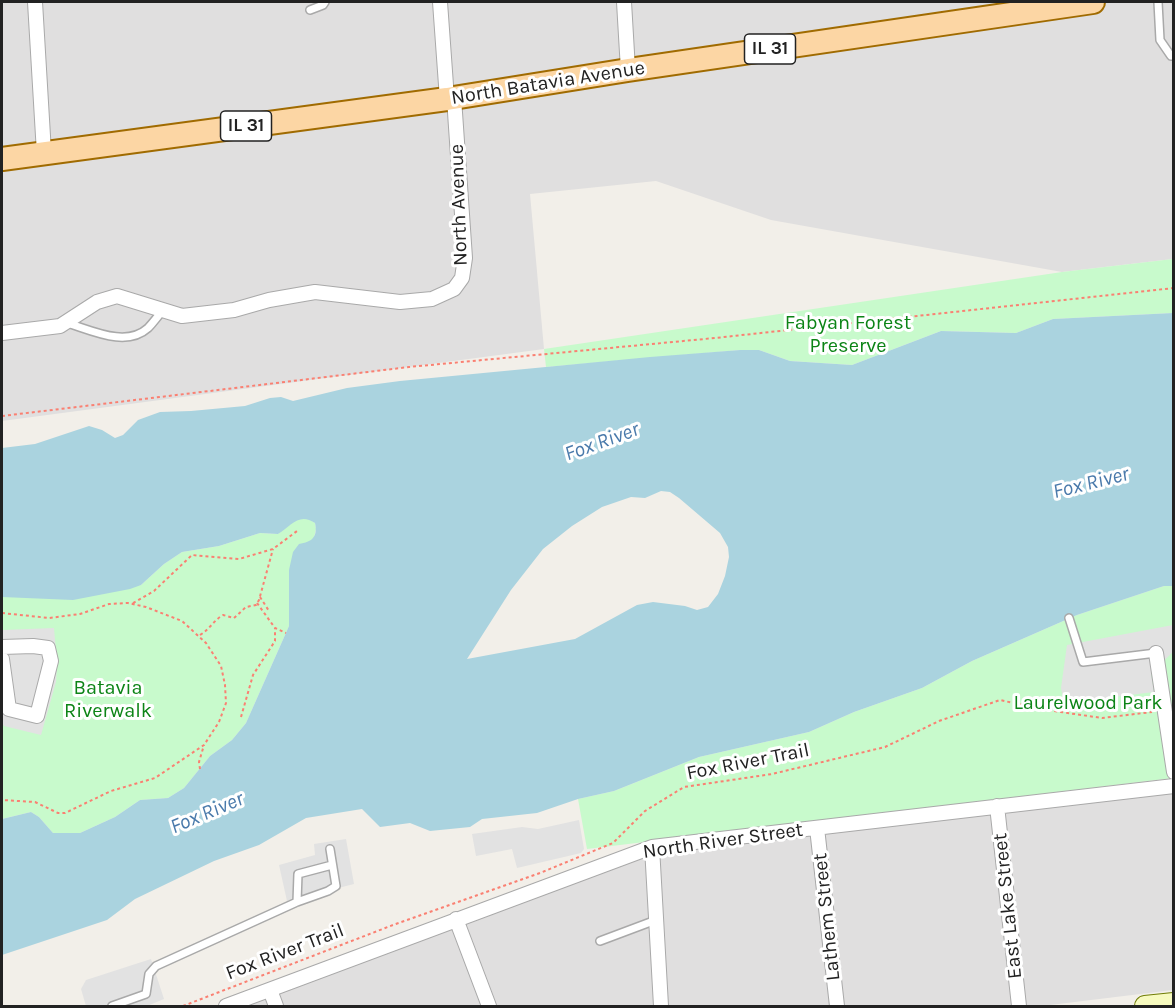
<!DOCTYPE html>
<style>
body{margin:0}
#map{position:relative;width:1175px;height:1008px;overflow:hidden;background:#f2efe9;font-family:Karla,sans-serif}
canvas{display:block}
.frame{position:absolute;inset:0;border:3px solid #222;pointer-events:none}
</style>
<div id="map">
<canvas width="1175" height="1008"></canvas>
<div class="frame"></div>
</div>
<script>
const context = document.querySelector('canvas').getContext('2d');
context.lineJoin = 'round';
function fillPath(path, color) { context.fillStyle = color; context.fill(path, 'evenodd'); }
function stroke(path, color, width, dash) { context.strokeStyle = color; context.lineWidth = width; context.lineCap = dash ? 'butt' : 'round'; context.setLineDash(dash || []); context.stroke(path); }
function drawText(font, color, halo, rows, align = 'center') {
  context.font = font + ' Karla,sans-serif'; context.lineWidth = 6; context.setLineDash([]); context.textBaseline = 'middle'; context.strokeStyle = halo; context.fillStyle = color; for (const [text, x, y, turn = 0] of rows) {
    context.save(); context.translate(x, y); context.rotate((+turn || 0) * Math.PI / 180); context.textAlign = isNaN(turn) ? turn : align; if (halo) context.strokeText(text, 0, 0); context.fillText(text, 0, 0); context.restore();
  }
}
const residential = new Path2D(`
 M2,2H1173V259L1062,272L771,220L656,181L530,194L544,349L2,421Z
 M1172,792L1174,809L1173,990L1042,1006H241L658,853Z`);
const park = new Path2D(`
 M1173,259V313L1053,319L1016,333L941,331L852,365L790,361L759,350H740L546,367L544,349L1062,272Z
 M295,519H309L315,523L316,529L314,538L289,570V626L246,723L232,740L210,756L184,788L168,798L140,800L115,817L80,833H53L39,817L31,812L2,819V597L141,585L164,564L182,552L219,546L260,533L278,534Z
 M1164,586H1173V778L587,849L578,799L614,791L699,757L809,732L854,712L922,688L972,661L1077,615Z`);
const parking = new Path2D(`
 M1173,625V652L1151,673L1154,692L1064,703L1061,688L1067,645Z
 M54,628L57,663L56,682L41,735L4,726L2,723V630Z
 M579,820L584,849L581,853L517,868L512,849L476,856L472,834L522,827L538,829Z
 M346,839L354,884L287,901L279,865L315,855L314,844Z
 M151,959L164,999L147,1006H86L81,989L86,980Z`);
const water = new Path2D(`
 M1173,313V586H1164L1077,615L972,661L922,688L854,712L809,732L699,757L614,791L578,799L537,813L482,819L470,827L430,831L410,823L380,827L362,809L306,818L259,845L214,861L135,899L107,920L2,955V819L31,812L39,817L53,833H80L115,817L140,800L168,798L184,788L210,756L232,740L246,723L289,626V570L293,552L299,544C312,542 318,537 315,523C299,512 291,526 278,534L260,533L219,546L182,552L164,564L141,585L130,589L73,600L2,597V448L35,444L89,426L102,430L115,438L123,435L138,420L160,412L191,411L245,406L270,398L281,397L293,401L347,388L400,381L650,357L740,350H759L790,361L852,365L941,331L1016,333L1053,319ZM661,491L670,492L679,498L720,533L728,547L729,557L725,576L718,594L708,607L697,610L685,606L653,602L637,605L575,639L467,659L511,590L543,549L572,526L602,507L631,497L645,498Z`);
const path = new Path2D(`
 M2,416L409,367L715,338L1174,288
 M260,597L269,611
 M133,603L154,591L192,555L239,559L273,549L297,531
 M257,603L275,628L286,633
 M2,613L49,618L80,614L109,604L128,603L146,607L182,621L206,643L221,666L225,685L226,703L219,722L204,745L155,778L111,791L65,813H58L35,802L2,800
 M200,635C210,629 213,621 223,615L234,618L246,607L256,605L259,600L273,549
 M241,717L253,675L275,641V628
 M200,769L199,762L204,745
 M183,1006L393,925L540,873L613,843L645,811L684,787L772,774L885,747L939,721L1000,700L1040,709L1102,718L1152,712`);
const lane = new Path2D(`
 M1158,2L1160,40L1171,56H1174
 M310,10L323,5L325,2
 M67,323C91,330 126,348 148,328C153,323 158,316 163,310
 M1069,618L1083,662L1156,653
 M297,902L298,874L332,865
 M600,941L656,920
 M112,1006L146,994L149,974L156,966L297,902L328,891L336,886L330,849`);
const street = new Path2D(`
 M35,2L44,153
 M440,2L447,99
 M624,2L628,70
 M2,333L60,326L97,302L117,296L182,316L234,310L269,300L315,292L400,302L432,299L454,289L462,278L465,258L454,98
 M2,647L33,646L48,648L51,661L37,716L9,709L2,659
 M1156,653L1174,772
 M997,806L1019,1006
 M817,828L837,1006
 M652,847L661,1006
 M456,919L489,1006
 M270,990L276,1006
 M226,1006L652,847L1174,786`);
const secondary = new Path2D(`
 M1145,1006L1174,1003`);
const primary = new Path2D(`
 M2,159L447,99L628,70L1093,2`);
const shields = [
 [770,49,51],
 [246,126,51]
];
const shieldNames = [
 ["IL 31",770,49],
 ["IL 31",246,126]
];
const streetNames = [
 ["North Batavia Avenue",548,83,-9],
 ["North Avenue",459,205,-92],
 ["Fox River Trail",748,762,-11],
 ["North River Street",723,841,-8],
 ["East Lake Street",1008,906,-96],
 ["Lathem Street",827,917,-96],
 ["Fox River Trail",285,952,-21]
];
const parkNames = [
 ["Fabyan Forest",848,323],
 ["Preserve",848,346],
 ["Batavia",108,688],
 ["Riverwalk",108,711],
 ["Laurelwood Park",1088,703]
];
const waterNames = [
 ["Fox River",602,442,-20],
 ["Fox River",1091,483,-14],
 ["Fox River",207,813,-23]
];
fillPath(residential, '#e0dfdf');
fillPath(park, '#c8facc');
fillPath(parking, '#e2e2e2');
fillPath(water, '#aad3df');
stroke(lane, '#a9a9a9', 10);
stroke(street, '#a9a9a9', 16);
stroke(secondary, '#707d05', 22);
stroke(primary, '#a06b00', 26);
stroke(path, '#fa8072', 2, [3, 3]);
stroke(lane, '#fff', 7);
stroke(street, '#fff', 14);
stroke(secondary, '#f7fabf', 20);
stroke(primary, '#fcd6a4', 22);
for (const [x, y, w] of shields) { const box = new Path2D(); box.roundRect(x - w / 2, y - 15, w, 30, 4.5); context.fillStyle = '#fff'; context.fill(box); stroke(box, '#222', 1.5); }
drawText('bold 18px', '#222', null, shieldNames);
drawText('20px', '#222', '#fff', streetNames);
drawText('20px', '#0c8416', '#fff', parkNames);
drawText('italic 21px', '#4a7aab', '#fff', waterNames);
</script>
